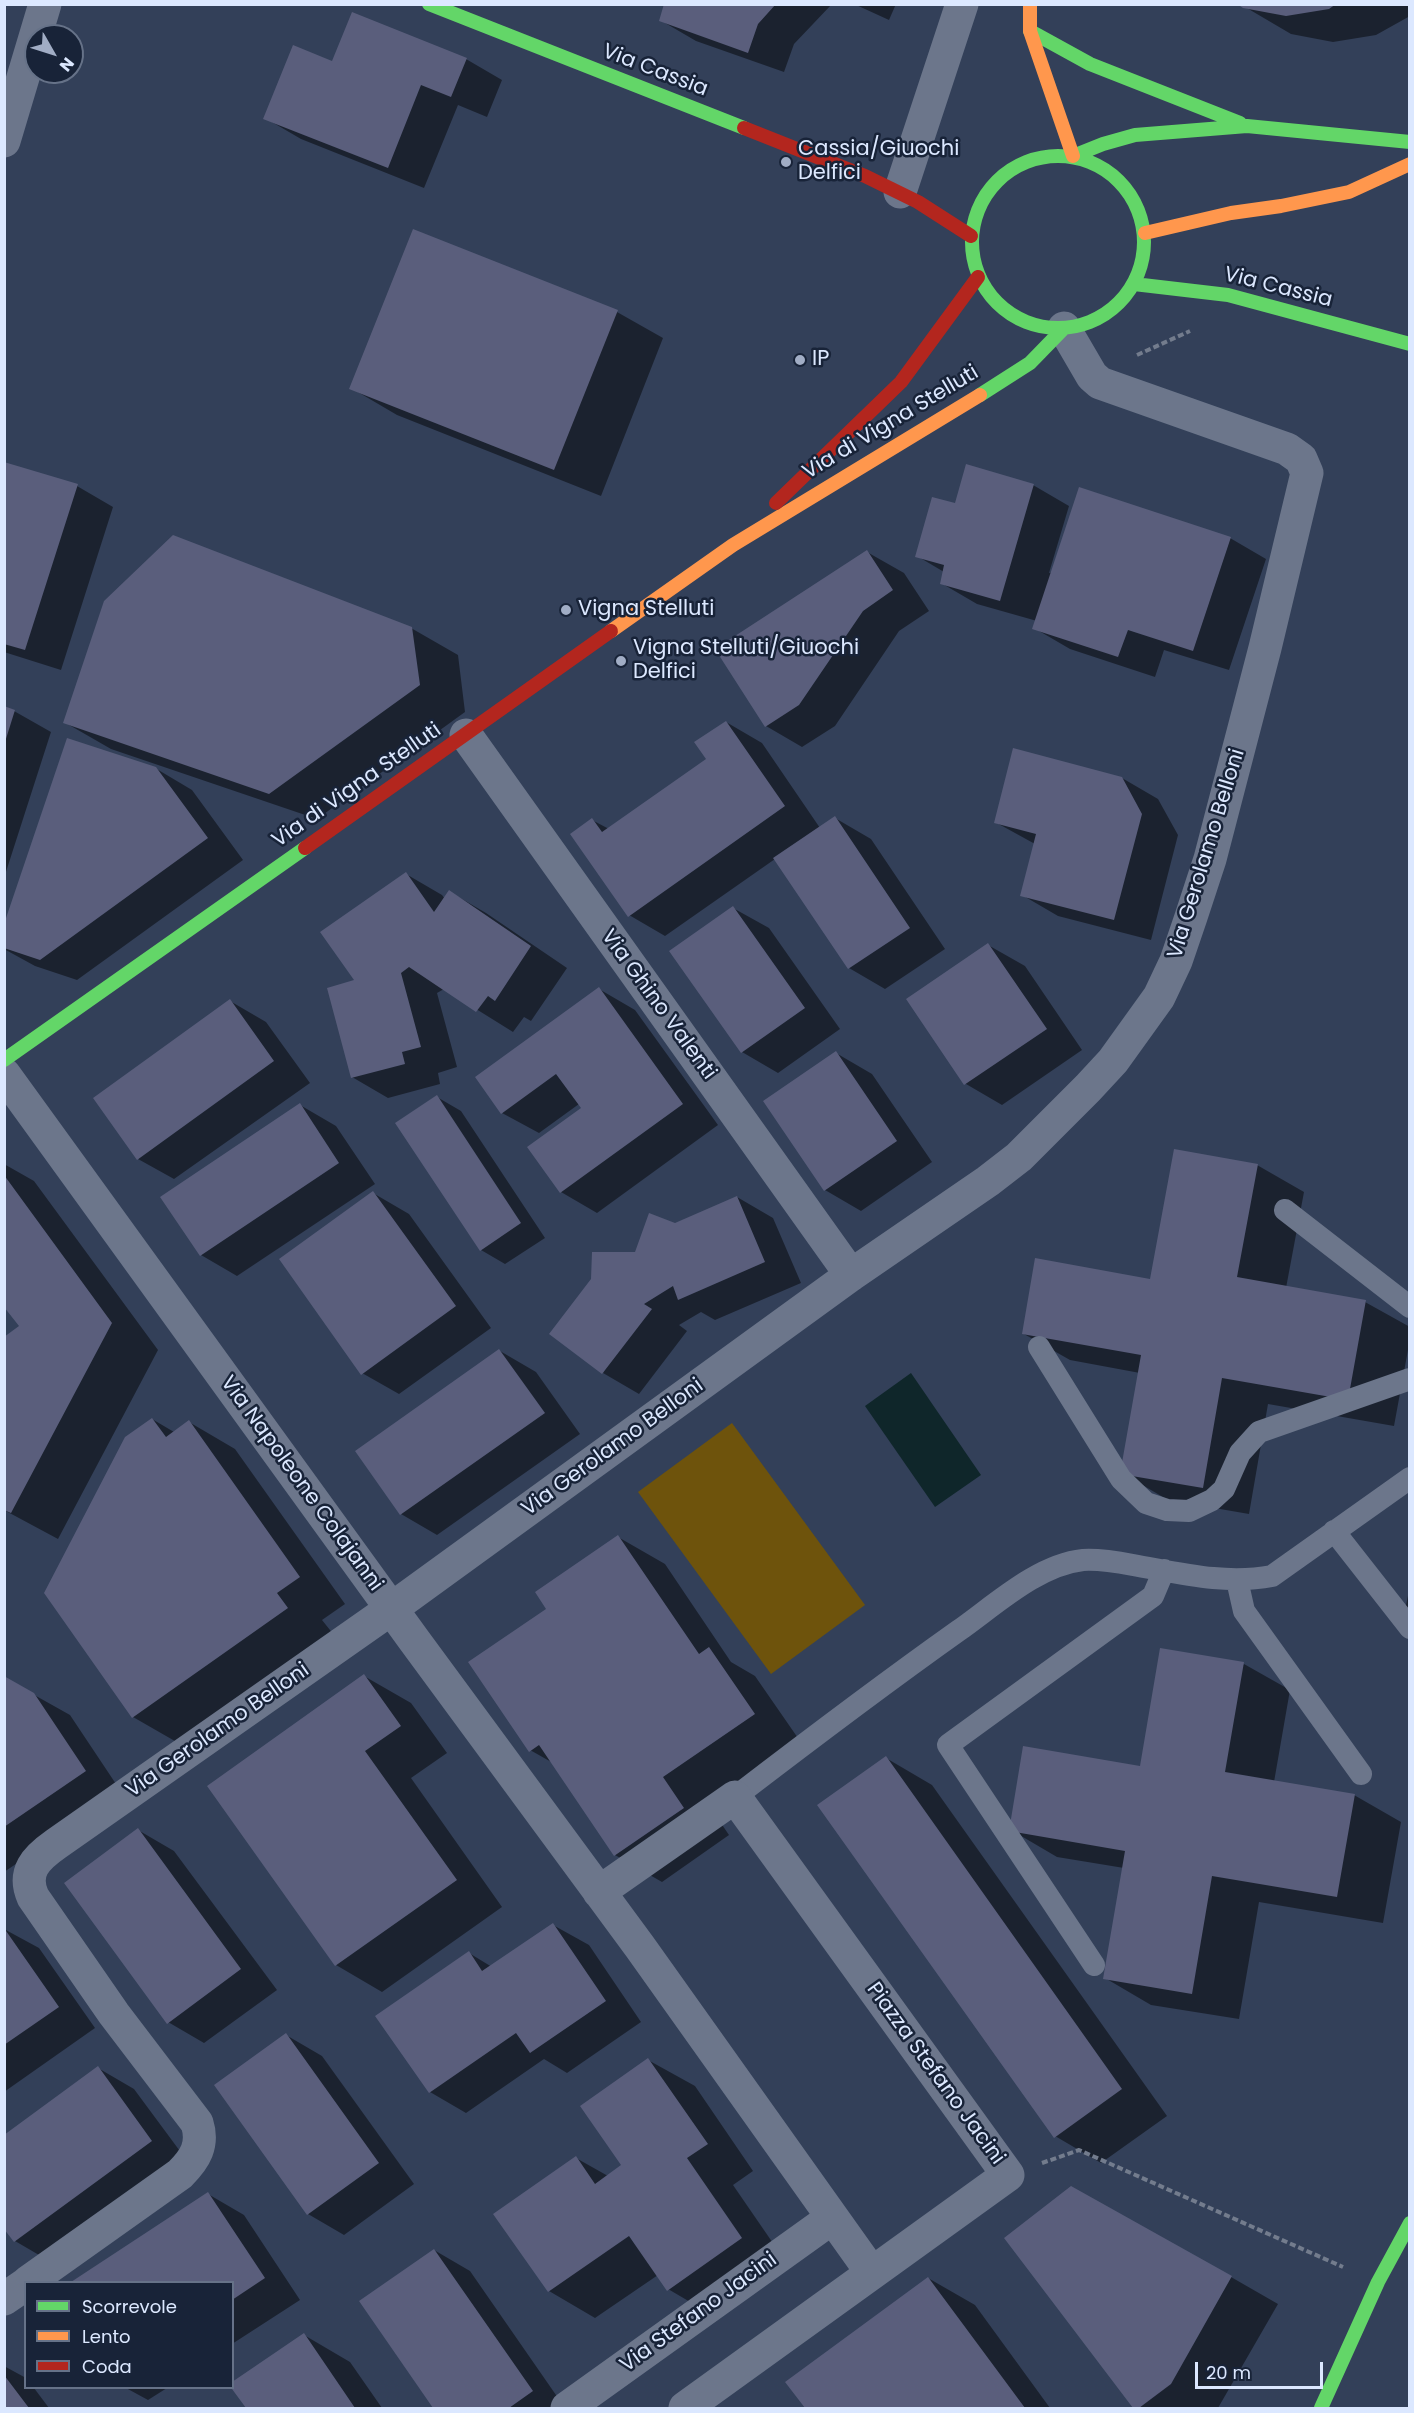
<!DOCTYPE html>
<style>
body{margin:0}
#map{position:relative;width:1414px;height:2413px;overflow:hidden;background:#334059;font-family:Poppins,sans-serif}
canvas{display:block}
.frame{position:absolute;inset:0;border:6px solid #dce8ff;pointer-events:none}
.legend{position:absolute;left:24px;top:2281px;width:210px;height:108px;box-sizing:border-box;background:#182338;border:2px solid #667288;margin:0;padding:8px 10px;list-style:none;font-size:18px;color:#dce8ff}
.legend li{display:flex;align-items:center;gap:12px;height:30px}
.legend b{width:30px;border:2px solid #667288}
.north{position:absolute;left:24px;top:24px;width:60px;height:60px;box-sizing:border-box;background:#182338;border:2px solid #667288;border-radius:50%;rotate:129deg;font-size:16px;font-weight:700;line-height:24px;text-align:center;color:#dce8ff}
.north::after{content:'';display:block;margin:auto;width:21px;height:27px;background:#a1adc5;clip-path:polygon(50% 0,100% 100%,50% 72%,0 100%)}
.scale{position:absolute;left:1195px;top:2362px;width:128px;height:27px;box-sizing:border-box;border:3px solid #dce8ff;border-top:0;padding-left:8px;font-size:18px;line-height:21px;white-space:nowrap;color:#dce8ff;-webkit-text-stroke:4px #182338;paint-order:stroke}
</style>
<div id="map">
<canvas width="1414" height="2413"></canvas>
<div class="frame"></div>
<ul class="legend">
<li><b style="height:8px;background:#63d668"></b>Scorrevole</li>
<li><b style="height:8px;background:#ff974d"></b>Lento</li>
<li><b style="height:8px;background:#b3261e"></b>Coda</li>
</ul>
<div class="north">N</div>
<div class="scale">20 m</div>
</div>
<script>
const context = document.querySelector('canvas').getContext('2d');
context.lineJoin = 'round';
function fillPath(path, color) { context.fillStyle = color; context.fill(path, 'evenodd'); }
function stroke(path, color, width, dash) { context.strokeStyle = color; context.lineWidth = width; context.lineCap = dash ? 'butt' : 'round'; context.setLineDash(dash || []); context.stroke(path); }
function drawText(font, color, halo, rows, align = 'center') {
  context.font = font + ' Poppins,sans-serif'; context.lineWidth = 5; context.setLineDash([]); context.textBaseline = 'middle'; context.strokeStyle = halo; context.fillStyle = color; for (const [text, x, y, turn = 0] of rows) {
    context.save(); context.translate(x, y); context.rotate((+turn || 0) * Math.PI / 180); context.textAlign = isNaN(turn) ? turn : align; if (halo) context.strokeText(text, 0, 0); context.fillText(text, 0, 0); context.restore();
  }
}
const green = new Path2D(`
 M732,1423L865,1605L771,1674L638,1492Z`);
const water = new Path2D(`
 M911,1373L981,1475L935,1507L865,1406Z`);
const shadow = new Path2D(`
 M666,4H832L794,44L784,72L696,41L660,20Z
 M854,4H896L889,20Z
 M1240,4H1410V16L1376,35L1333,42L1291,34Z
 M466,59L502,80L487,117L458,105L424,188L301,139L265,118L333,63Z
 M617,312L663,338L601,496L397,415L351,388Z
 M4,463L77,486L113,507L61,670L4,652Z
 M1033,485L1069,506L1049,573L1230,538L1266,559L1229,670L1164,650L1155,677L1070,649L1034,628L1037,621L977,604L941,583L944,572L917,556L956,505Z
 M867,552L904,573L929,611L899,631L835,726L802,747L766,726Z
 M411,628L458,655L465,712L317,819L111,749L64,722Z
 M4,708L14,711L51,732L4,878Z
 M726,722L762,743L820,828L835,818L871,839L945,949L885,989L849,968L775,859L665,936L629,915L592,820L609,829L708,759Z
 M155,768L192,790L243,860L77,980L35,966L4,949V929Z
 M1122,778L1158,799L1178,835L1151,940L1058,916L1022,895L1035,844L995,822Z
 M406,874L442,895L445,899L450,892L486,913L567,968L531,1021L524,1017L513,1032L444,989L437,993L457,1067L438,1073L440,1084L388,1098L352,1077L356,981Z
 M733,908L769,928L840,1029L778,1073L742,1052Z
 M988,945L1025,966L1082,1050L1002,1105L966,1084L908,999Z
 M599,989L635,1010L718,1125L597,1213L561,1192L583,1109L579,1104L539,1133L502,1113Z
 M230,1001L266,1022L310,1083L174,1179L138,1159Z
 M836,1053L872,1074L932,1162L861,1211L825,1190Z
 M437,1097L461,1111L545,1238L505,1264L481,1250Z
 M300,1105L336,1126L375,1184L237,1276L201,1255Z
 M4,1164L34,1181L158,1350L58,1539L4,1510V1338L21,1327L4,1304Z
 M1257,1165L1304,1192L1286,1288L1365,1302L1410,1327V1339L1394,1426L1268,1404L1249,1514L1168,1500L1122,1473L1140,1373L1070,1360L1024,1334L1151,1280Z
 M373,1193L409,1214L491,1328L399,1394L362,1373Z
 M737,1197L773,1218L801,1283L715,1320L701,1312L679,1325L687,1331L639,1394L603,1373L675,1224Z
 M500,1351L536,1372L580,1434L437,1535L401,1514Z
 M152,1419L174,1432L189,1422L235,1449L345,1604L322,1620L334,1635L180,1744L133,1717Z
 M618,1537L665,1564L731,1662L755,1676L800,1741L708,1804L729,1835L662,1882L615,1855L553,1763L530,1750L548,1609Z
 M1410,1586V1613L1405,1610Z
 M1244,1664L1290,1690L1274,1782L1354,1795L1401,1822L1383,1923L1259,1902L1239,2019L1151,2005L1105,1978L1124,1868L1057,1857L1011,1830L1141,1768Z
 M364,1676L411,1703L447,1753L411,1778L502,1907L382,1992L336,1965Z
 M4,1678L70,1715L122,1793L4,1872Z
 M886,1758L932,1785L1167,2116L1101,2163L1055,2136Z
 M138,1830L174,1851L277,1990L204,2043L168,2022Z
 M553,1925L589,1945L641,2022L567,2073L544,2059L466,2113L430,2092L377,2016L469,1953L492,1967Z
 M4,1929L39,1948L95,2028L4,2092Z
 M286,2035L322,2056L414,2184L344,2235L308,2214Z
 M648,2060L695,2086L753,2171L733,2185L788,2265L714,2316L668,2289L658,2275L595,2318L549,2291L576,2158L608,2176L623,2165Z
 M98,2068L134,2089L188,2162L51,2262L15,2241Z
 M208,2194L244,2215L300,2300L232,2344V2282H74Z
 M1006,2238L1231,2277L1278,2304L1218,2408H1135Z
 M434,2250L470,2271L565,2408H435L361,2302Z
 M928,2278L975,2305L1050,2408H806L787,2383Z
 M304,2335L350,2362L382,2408H248L232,2386Z
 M4,2366L26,2378V2388H34L49,2408H4Z
 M126,2388H167L148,2400Z`);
const building = new Path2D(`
 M664,4H776L758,24L748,53L659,21Z
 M1237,4H1336L1329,9L1286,16L1243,8Z
 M352,12L467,58L451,97L421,85L388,168L263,119L293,45L332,61Z
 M413,229L618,310L554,470L349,389Z
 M4,462L78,484L25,650L4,644Z
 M966,464L1034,484L1000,601L940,584L944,565L915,557L932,497L955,503Z
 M1079,487L1231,537L1193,651L1128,630L1118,657L1032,629Z
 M173,535L412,627L420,685L269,794L63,723L104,601Z
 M867,550L893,590L863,611L799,705L765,727L715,649Z
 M4,706L15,710L5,742L4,741Z
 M726,721L785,806L628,917L570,834L592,818L602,832L706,759L694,742Z
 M67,738L156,767L208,838L40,960L4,948V924Z
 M1013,748L1122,777L1142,814L1114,920L1020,896L1036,834L994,823Z
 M835,816L910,928L848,969L773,858Z
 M406,872L434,912L449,890L531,946L495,1001L488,996L476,1012L409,967L401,973L421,1047L402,1052L405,1064L351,1078L327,988L354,980L320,932Z
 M733,906L805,1008L741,1053L669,951Z
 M988,943L1047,1029L964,1085L906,999Z
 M599,987L683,1104L560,1193L527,1147L581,1108L556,1074L501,1114L475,1077Z
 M230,999L274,1061L137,1160L93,1098Z
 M836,1051L897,1141L824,1191L763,1101Z
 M437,1095L521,1223L480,1251L395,1123Z
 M300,1103L339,1163L200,1256L160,1197Z
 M1174,1149L1258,1164L1237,1277L1366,1300L1348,1400L1222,1378L1203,1488L1120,1474L1141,1355L1022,1334L1035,1258L1150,1279Z
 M4,1175L112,1323L11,1513L4,1510V1337L19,1326L4,1307Z
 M373,1191L456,1306L361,1375L279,1259Z
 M737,1196L765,1262L678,1300L673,1286L644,1304L652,1309L602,1374L549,1334L591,1279L592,1252H635L649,1213L675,1223Z
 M499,1349L545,1413L400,1515L355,1451Z
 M152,1418L166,1437L189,1420L300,1577L277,1593L288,1608L132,1718L44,1593L125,1437Z
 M618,1535L699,1654L709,1647L755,1714L663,1777L684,1808L614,1856L539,1745L529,1752L468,1662L546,1609L535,1592Z
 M1160,1648L1244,1662L1225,1772L1355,1794L1337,1897L1212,1876L1192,1994L1103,1979L1125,1851L1009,1831L1023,1746L1140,1766Z
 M364,1674L401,1726L365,1751L457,1880L335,1966L207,1786Z
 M4,1676L34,1693L86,1771L4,1827Z
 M886,1756L1122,2089L1054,2138L817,1805Z
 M138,1828L241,1969L167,2024L64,1883Z
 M553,1923L606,2001L530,2053L516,2033L429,2093L375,2016L469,1951L482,1971Z
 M4,1928L59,2007L4,2045Z
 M286,2033L379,2163L307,2215L214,2085Z
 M648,2058L708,2144L687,2158L742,2238L667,2291L629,2236L548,2292L493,2214L576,2156L595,2184L621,2165L580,2106Z
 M98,2066L152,2141L14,2242L4,2229V2135Z
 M1071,2186L1232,2276L1171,2384L1139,2408H1133L1004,2238Z
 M208,2192L265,2278L232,2300V2282H71Z
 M434,2249L533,2391L509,2408H433L359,2301Z
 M928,2277L1025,2408H805L785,2382Z
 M304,2333L355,2408H246L232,2389V2382Z
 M4,2375L29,2408H4Z`);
const path = new Path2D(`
 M1137,355L1190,331
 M1042,2163L1079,2150L1343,2267`);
const lane = new Path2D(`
 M1285,1210L1410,1307
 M1039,1347L1121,1479L1146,1503L1167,1510L1189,1511L1212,1500L1224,1489L1240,1453L1259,1432L1410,1379
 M1334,1531L1410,1628
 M1237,1580L1244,1611L1361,1774
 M735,1797C808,1741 882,1685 958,1631C994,1606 1037,1565 1083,1560C1099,1559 1117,1562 1133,1565C1179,1573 1225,1585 1272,1576L1410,1478
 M1094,1965L948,1745L1153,1596L1164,1570`);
const street = new Path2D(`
 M4,141L45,4
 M900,192L962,4
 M466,735L851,1275
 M4,1074L414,1640L640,1947L872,2273
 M599,1892L735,1797L1008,2175L685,2408
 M28,2282L180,2174C195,2159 204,2145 197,2123L114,2014L33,1897C22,1872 36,1858 56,1844L391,1609L851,1275L988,1181L1019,1157L1088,1088L1113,1061L1159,997L1176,961L1191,917L1210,859L1265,648L1307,473L1301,459L1287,449L1100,383L1092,376L1064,328
 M4,2299L26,2284
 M567,2408L832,2218`);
const fast = new Path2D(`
 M429,4L744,128
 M1030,31L1090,64L1240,123
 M972 242a86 86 0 1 1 172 0a86 86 0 1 1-172 0Z
 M1073,156L1103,144L1135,135L1247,126L1410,142
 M1134,284L1228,295L1410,344
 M980,395L1030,363L1064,328
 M4,1060L305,848
 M1321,2408L1378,2282L1410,2223`);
const slow = new Path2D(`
 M1030,4V31L1073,156
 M1145,233L1231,213L1281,206L1349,192L1410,164
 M611,631L733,545L980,395`);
const jam = new Path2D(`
 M744,128L865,176L918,202L971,236
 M776,503L901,382L978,277
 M305,848L611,631`);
const markers = [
 [786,162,6,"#a1adc5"],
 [800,360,6,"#a1adc5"],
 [566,610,6,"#a1adc5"],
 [621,661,6,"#a1adc5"]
];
const streetNames = [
 ["Via Cassia",655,71,21],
 ["Via Cassia",1278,288,14],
 ["Via di Vigna Stelluti",891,423,-31],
 ["Via di Vigna Stelluti",357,786,-35],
 ["Via Gerolamo Belloni",1207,854,-73],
 ["Via Ghino Valenti",658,1005,54],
 ["Via Gerolamo Belloni",613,1448,-36],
 ["Via Napoleone Colajanni",301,1484,54],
 ["Via Gerolamo Belloni",218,1731,-35],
 ["Piazza Stefano Jacini",935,2074,54],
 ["Via Stefano Jacini",699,2313,-36]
];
const poiNames = [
 ["Cassia/Giuochi",798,150],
 ["Delfici",798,174],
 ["IP",812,360],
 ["Vigna Stelluti",578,610],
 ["Vigna Stelluti/Giuochi",633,649],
 ["Delfici",633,673]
];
fillPath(green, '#6e530c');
fillPath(water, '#0f262a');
fillPath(shadow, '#0007');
fillPath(building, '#5a5e7c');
stroke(path, '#737c8d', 4, [6, 3]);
stroke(lane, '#6c768b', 22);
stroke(street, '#6c768b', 33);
stroke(fast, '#63d668', 14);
stroke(slow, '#ff974d', 14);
stroke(jam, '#b3261e', 14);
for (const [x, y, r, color] of markers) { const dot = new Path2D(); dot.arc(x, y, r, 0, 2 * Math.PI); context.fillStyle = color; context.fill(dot); stroke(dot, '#182338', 2); }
drawText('21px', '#dce8ff', '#182338', streetNames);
drawText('21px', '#dce8ff', '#182338', poiNames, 'left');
</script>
